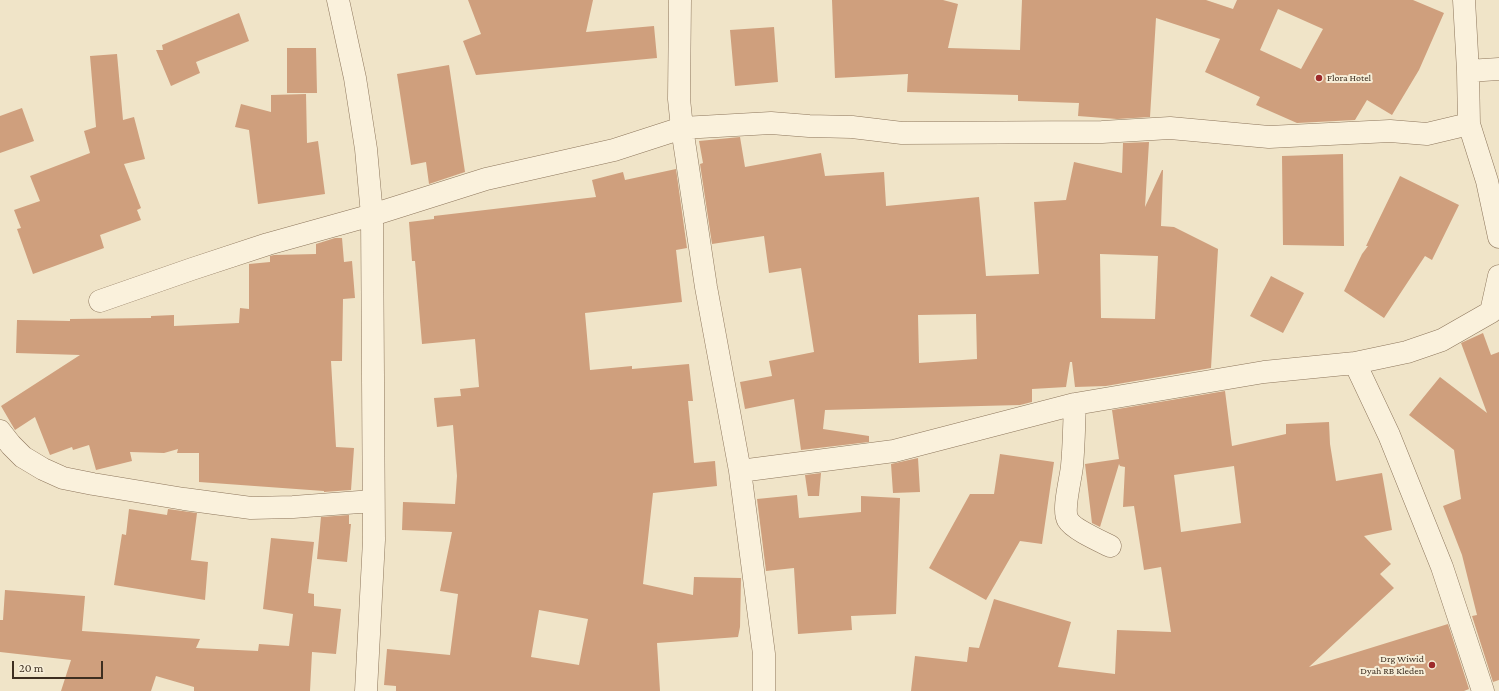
<!DOCTYPE html>
<style>
body{margin:0}
#map{position:relative;width:1499px;height:691px;overflow:hidden;background:#f0e4c8;font-family:"Crimson Pro",serif}
canvas{display:block}
.scale{position:absolute;left:12px;top:661px;width:91px;height:18px;box-sizing:border-box;border:2px solid #3d2e20;border-top:0;padding-left:5px;font-size:12px;line-height:14px;white-space:nowrap;color:#3d2e20;-webkit-text-stroke:3px #f7eed8;paint-order:stroke}
</style>
<div id="map">
<canvas width="1499" height="691"></canvas>
<div class="scale">20 m</div>
</div>
<script>
const context = document.querySelector('canvas').getContext('2d');
context.lineJoin = 'round';
function fillPath(path, color) { context.fillStyle = color; context.fill(path, 'evenodd'); }
function stroke(path, color, width, dash) { context.strokeStyle = color; context.lineWidth = width; context.lineCap = dash ? 'butt' : 'round'; context.setLineDash(dash || []); context.stroke(path); }
function drawText(font, color, halo, rows, align = 'center') {
  context.font = font + ' "Crimson Pro",serif'; context.lineWidth = 4; context.setLineDash([]); context.textBaseline = 'middle'; context.strokeStyle = halo; context.fillStyle = color; for (const [text, x, y, turn = 0] of rows) {
    context.save(); context.translate(x, y); context.rotate((+turn || 0) * Math.PI / 180); context.textAlign = isNaN(turn) ? turn : align; if (halo) context.strokeText(text, 0, 0); context.fillText(text, 0, 0); context.restore();
  }
}
const building = new Path2D(`
 M468,0H593L586,32L654,26L657,58L476,75L463,41L481,34Z
 M832,0H943L958,4L948,48L1020,50L1022,0H1206L1233,9L1237,0H1413L1444,13L1419,70L1392,115L1367,100L1355,120L1297,123L1256,105L1260,97L1205,72L1220,39L1156,18L1150,117L1117,119L1078,116L1079,103L1018,101V95L907,92L908,74L835,78ZM1278,9L1323,29L1301,69L1260,50Z
 M239,13L249,41L196,62L200,73L171,86L156,50H163L162,45Z
 M774,27L778,82L735,86L730,30Z
 M287,48H316L317,93H287Z
 M117,54L123,120L134,117L145,159L124,164L141,208L137,210L141,220L100,235L104,248L33,274L17,229L21,228L14,210L40,201L30,176L90,153L84,131L96,127L90,56Z
 M449,65L465,172L429,184L426,162L411,165L397,74Z
 M306,94L307,143L318,141L325,194L258,204L249,130L235,127L241,104L271,112V95Z
 M22,108L34,141L0,153V116Z
 M740,137L745,167L821,153L825,176L884,172L886,206L979,197L986,276L1039,274L1034,202L1066,200L1074,162L1122,173L1123,143L1149,142L1145,207L1162,170H1163L1161,226L1174,227L1218,249L1211,368L1106,386L1075,387L1072,362H1070L1066,387L1032,389V402L1020,405L825,410L823,429L869,436V442L801,450L794,399L745,409L740,382L772,376L769,361L814,352L801,268L769,273L764,236L712,244L700,164L703,163L699,141ZM1100,254L1158,256L1155,319L1101,318ZM976,314L977,359L919,363L918,315Z
 M1343,154L1344,246L1283,245L1282,156Z
 M676,169L687,248L676,250L682,302L585,313L590,370L632,366V369L689,364L693,401H688L694,463L715,461L717,486L653,493L643,584L693,595L694,577L741,578L740,627L738,637L657,643L660,691H396V686L384,685L387,649L450,655L458,594L440,591L452,532L402,530L403,502L455,504L457,476L453,425L437,427L434,398L461,396L460,389L479,387L475,339L422,344L415,261H412L409,222L434,219V216L596,197L592,180L623,172L625,180ZM539,610L588,619L579,665L531,657Z
 M1400,176L1459,205L1432,260L1425,256L1384,318L1344,291L1362,254L1368,246H1366Z
 M335,238H342L344,262L352,261L355,298L343,299L342,361H331L336,447L354,448L351,490L324,492V491L199,482V453H177L178,449L164,453L130,452L132,461L96,470L89,445L73,450L72,447L50,455L35,417L15,430L1,406L80,355L16,353L17,320L70,321V319L151,318V316L174,315V326L239,323L240,308L249,309V264L270,262V256L274,255L316,254V244Z
 M1271,276L1304,293L1283,333L1250,316Z
 M1483,333L1491,355L1499,352V680L1493,682L1472,616L1477,615L1462,555L1443,506L1461,499L1454,450L1409,415L1440,377L1487,413L1461,343Z
 M1225,391L1232,446L1286,434V424L1329,422L1330,444L1336,481L1382,473L1392,530L1364,536L1391,564L1380,574L1394,588L1309,667L1448,624L1469,689L1464,691H911L915,656L967,662L969,647L979,648L994,599L1071,622L1058,667L1115,674L1117,630L1171,632L1161,567L1144,570L1134,506L1123,507L1125,467L1120,466L1119,464L1100,527L1092,523L1085,464L1119,459L1112,410ZM1234,466L1241,523L1181,532L1174,475Z
 M1000,454L1054,462L1042,544L1020,541L986,600L929,568L970,494H994Z
 M918,458L920,492L893,493L891,464Z
 M821,473L819,496H808L805,475Z
 M797,495L799,518L861,512V496L900,498L896,614L851,616L852,630L798,634L794,568L766,571L757,499Z
 M129,509L167,515L168,509L197,513L191,560L208,562L205,600L114,585L122,534L126,535Z
 M349,515V524H351L347,562L317,559L321,517Z
 M271,538L314,542L308,593L314,594V606L341,609L336,654L312,652L310,691H194V687L156,676L151,691H61L71,660L0,652V620H3L5,590L85,596L82,631L200,639L196,648L258,651L259,644L289,646L293,614L263,609Z`);
const minor = new Path2D(`
 M338,0L355,78L366,149L372,215L374,540L366,691
 M680,0L679,99L682,128L706,287L740,471L764,654V691
 M1464,0L1468,71L1469,124L1487,181L1499,237
 M1468,71L1499,69
 M100,301L192,269L268,244L372,215L486,179L614,150L682,128L771,123L809,126L852,127L902,133L1102,132L1170,128L1269,137L1390,131L1427,134L1469,124
 M1355,363L1389,435L1442,567L1483,691
 M1075,404C1074,425 1074,445 1072,466C1071,478 1062,510 1068,520C1073,529 1100,541 1110,546
 M0,431L11,445L23,457L43,469L63,478L93,484L184,499L251,508L293,507L373,501
 M740,471L894,451L1075,404L1264,372L1355,363L1407,352L1442,340L1491,312L1499,276`);
const markers = [
 [1319,78,4,"#9e2a2b"],
 [1432,665,4,"#9e2a2b"]
];
const poiNames = [
 ["Flora Hotel",1327,78],
 ["Drg Wiwid",1424,659,"right"],
 ["Dyah RB Kleden",1424,671,"right"]
];
fillPath(building, '#cf9f7d');
stroke(minor, '#8d765c', 23);
stroke(minor, '#faf1dc', 22);
for (const [x, y, r, color] of markers) { const dot = new Path2D(); dot.arc(x, y, r, 0, 2 * Math.PI); context.fillStyle = color; context.fill(dot); stroke(dot, '#f7eed8', 1.5); }
drawText('10px', '#3d2e20', '#f7eed8', poiNames, 'left');
</script>
